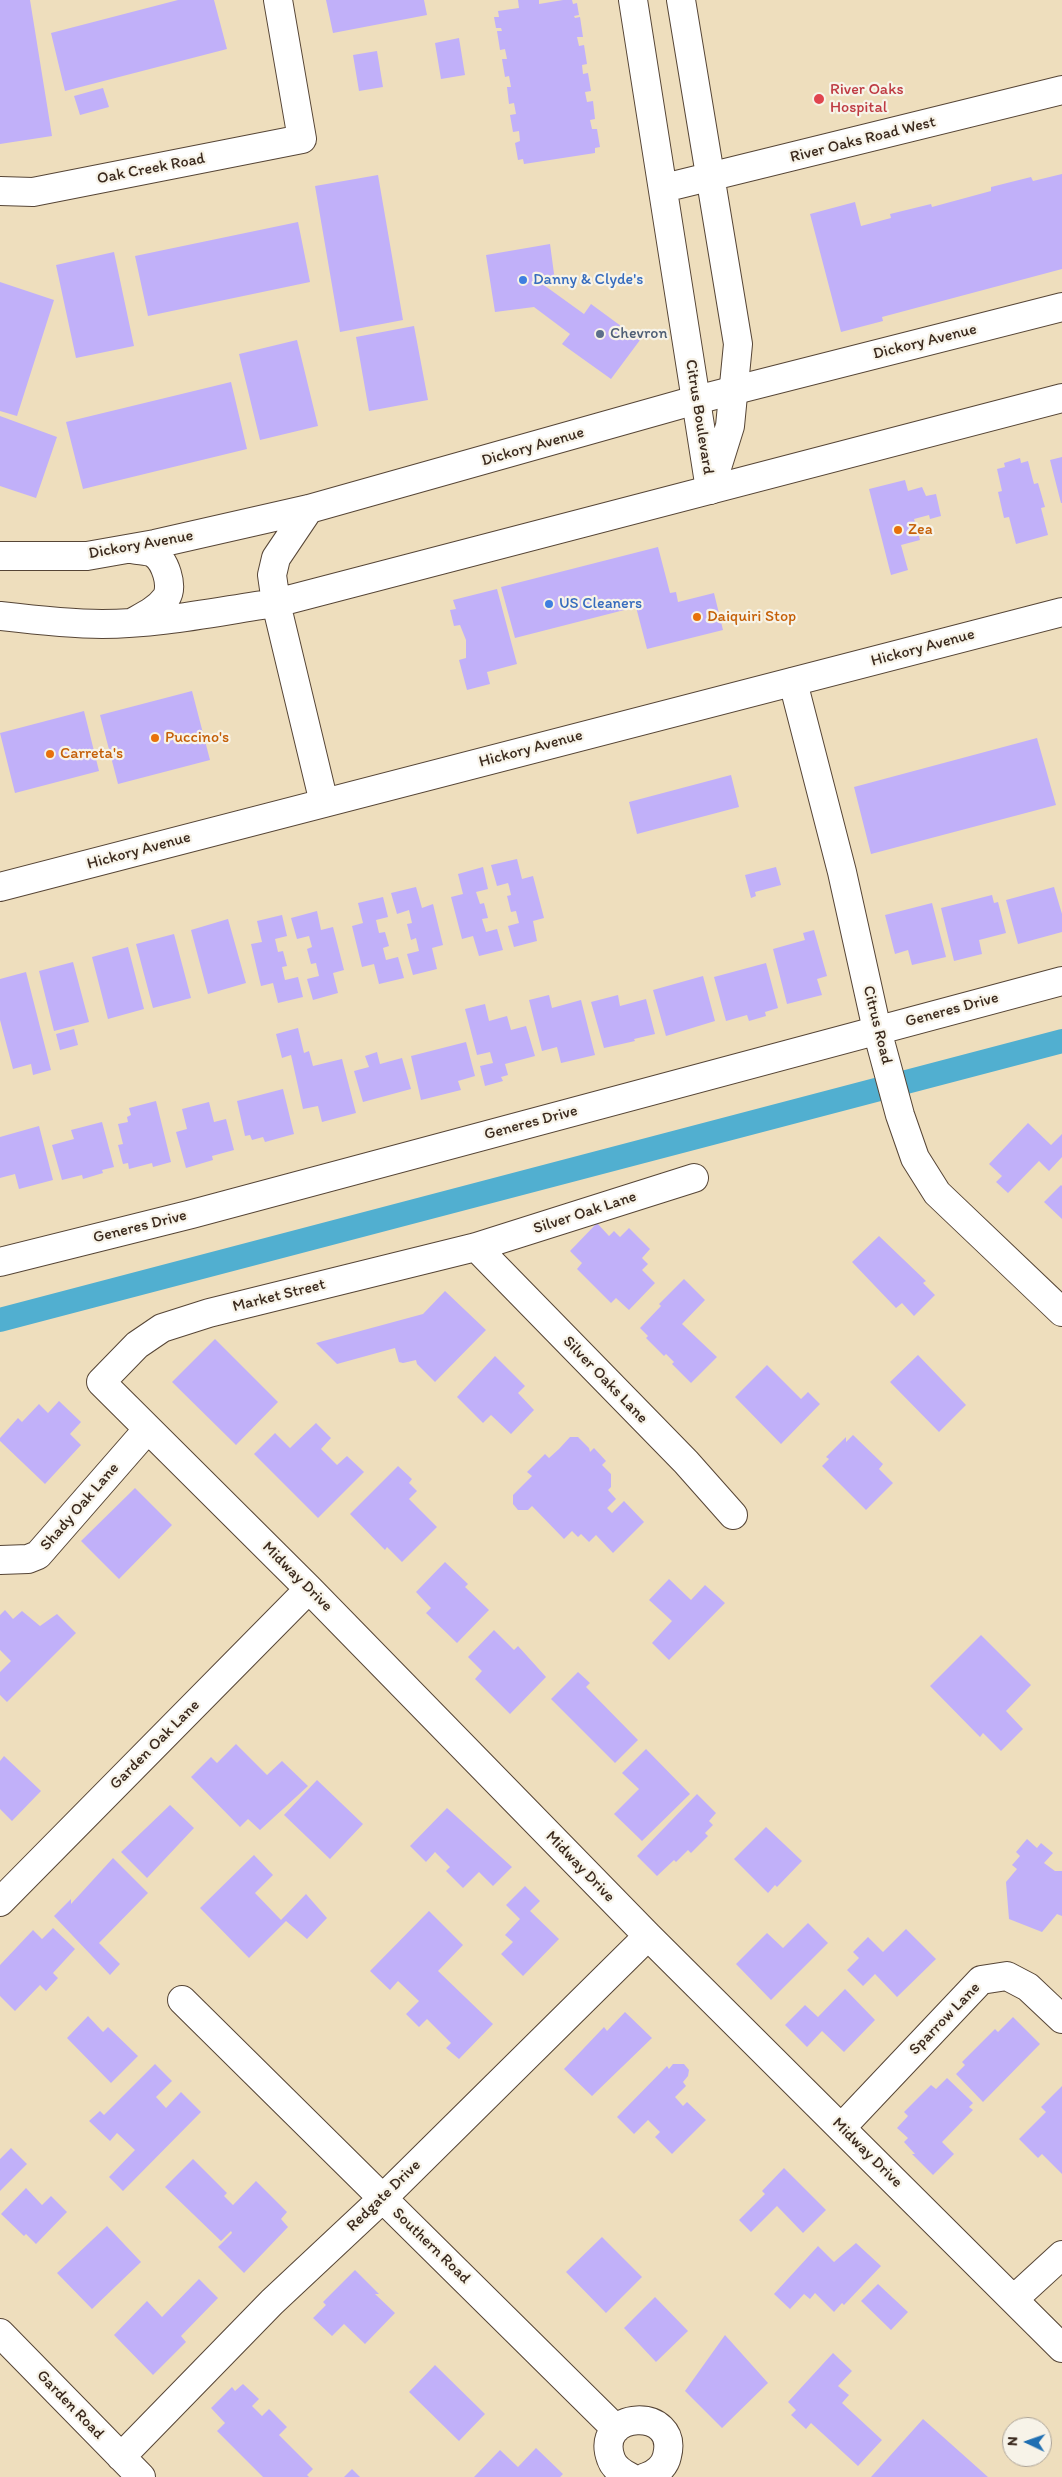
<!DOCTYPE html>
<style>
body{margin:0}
#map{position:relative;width:1062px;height:2477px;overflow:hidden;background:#eedebd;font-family:Itim,sans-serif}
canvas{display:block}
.north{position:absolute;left:1002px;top:2417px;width:50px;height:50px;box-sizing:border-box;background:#f7f3e8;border:1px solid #aca397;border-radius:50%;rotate:273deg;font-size:14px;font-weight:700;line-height:20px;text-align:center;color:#3b2a1e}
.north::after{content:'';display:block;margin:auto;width:18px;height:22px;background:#1f6fb2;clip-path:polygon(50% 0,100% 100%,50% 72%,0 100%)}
</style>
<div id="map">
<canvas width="1062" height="2477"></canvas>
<div class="north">N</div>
</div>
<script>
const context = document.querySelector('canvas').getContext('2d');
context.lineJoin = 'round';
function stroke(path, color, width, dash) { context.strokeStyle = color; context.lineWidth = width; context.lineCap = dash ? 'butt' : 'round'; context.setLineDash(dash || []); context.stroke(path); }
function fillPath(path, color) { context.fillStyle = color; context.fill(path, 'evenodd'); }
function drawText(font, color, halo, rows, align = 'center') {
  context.font = font + ' Itim,sans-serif'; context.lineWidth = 4.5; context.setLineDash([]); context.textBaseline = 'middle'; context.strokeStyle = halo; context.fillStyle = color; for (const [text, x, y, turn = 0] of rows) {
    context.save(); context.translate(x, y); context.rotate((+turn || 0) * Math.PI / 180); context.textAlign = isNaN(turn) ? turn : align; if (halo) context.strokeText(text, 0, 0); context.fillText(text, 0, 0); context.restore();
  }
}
const canal = new Path2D(`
 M0,1320L1062,1041`);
const building = new Path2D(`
 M0,0H30L52,136L0,144Z
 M178,0H214L227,49L65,91L51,33Z
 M326,0H424L427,15L333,33Z
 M518,0H539V4L563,0H572L573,4L577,3L579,15L574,16L575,18L580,17L583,37H577L579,46L584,45L587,64L582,65L583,74L588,73L591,91L585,92L587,102L593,101L595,119L590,120L592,129H597L600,147L595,148V153L524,164L523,159L518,160L515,143L520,141L519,131L513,132L510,115L516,114L514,103L509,104L507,87H511L509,76L505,77L502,59H507L505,49L500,50L497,31H502L501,28H496L494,17H499L498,11L519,8Z
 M459,38L465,75L441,79L435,43Z
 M377,51L383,87L359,91L353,55Z
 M103,88L109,107L80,115L74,96Z
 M1062,174V269L882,317L883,321L841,332L810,214L855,202L861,226L891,218L890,214L931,204L932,207L991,191V187L1031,177L1033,181Z
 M378,175L403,320L340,332L315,186Z
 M298,222L310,282L148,316L135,256Z
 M550,244L555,281L541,283L584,314L591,304L640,340L611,379L562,344L570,334L534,307L495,312L486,255Z
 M114,252L134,346L76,358L56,265Z
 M0,282L54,300L17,416L0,411Z
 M414,326L428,400L369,411L356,337Z
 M297,340L318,426L260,440L239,354Z
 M231,382L247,449L83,489L66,422Z
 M0,416L57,437L36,498L0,486Z
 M1062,457V503H1061L1050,460Z
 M1020,458L1021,463L1028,461L1034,484L1038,483L1045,507L1041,508L1048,535L1016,544L1009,517L1004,518L998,492L1002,491L997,469L1005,467L1004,463Z
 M905,480L908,491L922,487L926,496L936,494L941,516L930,519L929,515L914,519L920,540L901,545L908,570L891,575L869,489Z
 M658,547L670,593L676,592L678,602L714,593L723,630L647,649L636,607L515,638L501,587Z
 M497,589L517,664L487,672L490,684L467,690L459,660L466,658V640L460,625L454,626L450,610L456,609L453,600Z
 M192,691L210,760L118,784L100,715Z
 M84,711L99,771L15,793L0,733Z
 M1037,738L1056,805L871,854L854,787Z
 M731,775L739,807L637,834L629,802Z
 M517,859L522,879L533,876L544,918L533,921L537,941L514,947L508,926L519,923L516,911L511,912L507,896L511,895L509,886L508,883L497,886L491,865Z
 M483,867L488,889L476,892L480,904L484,903L488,918L482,919L486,932L497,929L503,950L479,956L473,936L462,939L451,897L463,894L458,874Z
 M776,867L781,885L755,892L756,896L751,898L745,875Z
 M416,887L422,908L433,904L443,945L432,948L437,969L413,975L407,954L419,951L416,938L411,940L407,924L412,923L409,910L397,914L391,893Z
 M1054,887L1062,914V932L1018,944L1006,900Z
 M992,895L994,903L998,902L1006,933L979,940L982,954L954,961L941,908Z
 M383,897L388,917L376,920L379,933L385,932L389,946L383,948L386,960L398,957L404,978L379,984L374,964L362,967L352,926L363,923L358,903Z
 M932,903L946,957L912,965L908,950L895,954L885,915Z
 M317,911L321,930L333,927L344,970L333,973L338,993L313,1000L307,979L319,976L316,963L311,964L307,949L312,947L309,936L297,939L291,918Z
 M282,915L287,936L275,939L278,952L283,951L287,966L282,967L285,980L298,977L303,997L278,1003L273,983L261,986L251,944L262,942L257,921Z
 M228,919L246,983L208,994L191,930Z
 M814,930L827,976L817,979L822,995L787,1004L773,949L805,940L803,933Z
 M174,934L191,998L153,1008L136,944Z
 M128,947L144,1009L108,1019L92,957Z
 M73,962L89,1022L54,1031L39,971Z
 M766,963L778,1008L765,1012L766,1016L749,1021L747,1015L726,1021L714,977Z
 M26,972L51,1070L33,1075L31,1064L13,1069L0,1020V979Z
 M703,976L715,1021L666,1036L653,990Z
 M549,995L552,1008L581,1000L595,1055L561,1063L557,1047L542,1051L529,1000Z
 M618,995L620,1006L646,999L655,1034L634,1039L635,1041L604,1048L591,1002Z
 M485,1004L489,1021L507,1016L511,1030L526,1026L535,1056L505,1064L508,1075L501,1077L503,1081L485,1086L480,1066L493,1063L490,1052L477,1055L465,1009Z
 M298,1028L304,1053L309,1051L313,1066L342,1059L356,1113L322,1122L318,1106L303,1109L291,1055L282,1058L276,1034Z
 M74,1029L78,1045L60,1050L56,1034Z
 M466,1042L475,1076L458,1081L461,1090L421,1100L411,1056Z
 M377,1052L380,1064L402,1058L411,1089L363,1102L354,1071L369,1067L365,1056Z
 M283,1089L294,1134L265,1142L263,1137L252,1140L250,1135L245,1136L237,1101Z
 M156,1101L171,1162L153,1167L152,1163L129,1169L128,1163L123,1164L118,1145L123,1144L118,1124L128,1122L127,1117L131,1115L129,1108Z
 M209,1102L214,1122L226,1119L234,1150L212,1156L213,1160L186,1168L176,1132L187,1129L182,1109Z
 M102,1122L114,1167L102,1170L103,1173L83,1179L82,1175L62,1180L52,1145L74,1139L71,1130Z
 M1028,1123L1051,1145L1062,1134V1157L1049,1171L1039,1161L1008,1193L996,1182L1002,1176L989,1164Z
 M39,1126L53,1180L19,1189L15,1174L0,1178V1137Z
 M1061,1185L1062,1186V1219L1044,1202Z
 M597,1223L609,1236L614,1231L620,1237L629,1228L650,1249L642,1258L648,1264L642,1270L655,1283L629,1310L616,1298L611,1303L577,1269L582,1263L570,1251Z
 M879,1236L926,1281L923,1283L935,1295L914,1316L902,1303L896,1308L852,1262Z
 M684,1279L705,1300L682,1324L717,1357L691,1383L672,1364L674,1362L666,1354L664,1356L646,1338L648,1336L640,1328L661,1306L659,1304Z
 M445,1291L486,1330L435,1382L417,1364L416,1360L403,1363L399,1362L395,1348L337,1364L316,1343L423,1314Z
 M215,1339L278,1402L236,1445L172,1382Z
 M918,1355L966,1405L939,1432L890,1382Z
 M495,1356L525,1386L518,1393L534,1410L511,1434L491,1415L483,1423L457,1397Z
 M767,1365L801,1399L808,1392L820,1404L781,1444L735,1397Z
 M59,1401L81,1422L70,1434L81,1445L45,1484L0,1441V1438L18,1418L22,1422L39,1404L48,1413Z
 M316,1423L331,1438L321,1449L337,1465L347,1456L364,1472L318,1518L254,1454L275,1433L290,1448Z
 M853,1435L883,1464L879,1469L893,1483L866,1510L822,1466L829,1459L826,1457L846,1437V1442Z
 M570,1437H578L589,1448L590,1452L594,1448L606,1461L602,1465L611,1474V1487L608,1490L616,1499L607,1508L612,1513L624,1501L644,1522L613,1553L596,1535L589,1542L581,1534L578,1537L572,1531L564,1539L532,1506L528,1510H518L513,1504V1495L532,1476L527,1472L545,1454L549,1458L559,1449Z
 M398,1466L412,1479L409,1483L417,1491L409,1499L437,1527L402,1562L387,1547L385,1550L350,1514Z
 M135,1488L172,1525L119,1579L81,1541Z
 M445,1562L468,1584L465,1587L489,1610L457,1643L426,1613L431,1608L416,1592Z
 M669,1579L691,1600L705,1585L725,1603L669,1660L652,1643L672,1621L649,1600Z
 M5,1610L13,1619L22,1611L40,1626L57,1614L76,1633L7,1702L0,1695V1672L11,1661L0,1650V1615Z
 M494,1630L514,1650L518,1646L546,1677L510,1714L475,1679L482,1671L468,1657Z
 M981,1635L1031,1685L1006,1711L1023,1729L1001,1751L983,1733L980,1737L930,1686Z
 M578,1672L590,1683L586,1687L638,1740L615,1763L551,1699Z
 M236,1744L267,1775L282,1761L308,1786L260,1830L248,1819L240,1827L191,1777L211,1757L217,1763Z
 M646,1749L690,1794L642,1841L614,1814L639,1789L622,1773Z
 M4,1756L41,1791L12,1821L0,1809V1761Z
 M317,1780L363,1824L330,1859L284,1815Z
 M697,1794L716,1813L709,1821L713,1825L705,1833L708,1836L691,1853L688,1850L676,1862L674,1860L657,1876L637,1856Z
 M170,1805L194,1828L147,1878L121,1852Z
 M447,1808L512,1867L493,1886L479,1872L463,1888L446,1871L450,1867L435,1852L426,1862L410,1846Z
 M766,1827L802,1861L777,1887L775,1885L768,1893L734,1859Z
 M1027,1839L1037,1848L1041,1843L1053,1853L1044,1863L1055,1871H1062V1916L1057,1914L1042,1932L1009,1919L1006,1882L1017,1869L1012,1865L1020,1856L1016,1852Z
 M254,1855L273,1875L255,1893L281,1920L306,1894L327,1918L307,1939L286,1921L249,1958L200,1908Z
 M113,1858L148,1893L99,1943L120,1964L110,1975L54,1916L71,1899V1904Z
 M525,1886L540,1901L530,1911L559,1939L523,1976L501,1954L513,1942L505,1935L520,1919L506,1905Z
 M429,1911L463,1945L438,1971L493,2024L459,2059L446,2048L451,2043L427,2019L419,2027L406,2014L419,2001L398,1981L390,1990L370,1971Z
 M808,1923L828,1943L771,2000L736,1964L767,1933L783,1948Z
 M53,1928L75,1949L53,1973L58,1978L46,1991L40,1985L15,2011L0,1996V1965L33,1930L42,1939Z
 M906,1929L936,1959L897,1997L875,1974L863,1986L847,1970L859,1958L853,1952L868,1937L883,1952Z
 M845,1989L875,2020L844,2052L822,2031L807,2047L785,2025L805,2005L818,2017Z
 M625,2012L652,2038L592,2096L564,2069L604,2027L607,2031Z
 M88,2016L103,2032L108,2027L138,2056L111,2083L67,2038Z
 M1013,2017L1040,2044L983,2102L956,2074L965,2065L962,2062L995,2029L998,2032Z
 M155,2064L172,2081L156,2097L166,2108L181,2092L201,2112L123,2191L109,2177L135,2150L117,2133L110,2141L89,2121L100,2111L104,2115Z
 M673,2064H684L689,2070L688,2076L683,2082L686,2086L675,2097L683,2106L687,2102L706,2120L672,2154L655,2137L660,2132L648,2120L634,2134L617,2117L667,2066L669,2069Z
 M947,2078L973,2103L969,2107L973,2110L942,2142L954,2154L933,2175L912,2154H915L904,2142L908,2138L897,2128L908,2116L904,2112L931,2085L936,2089Z
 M1062,2086V2174L1042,2154L1038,2158L1019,2139L1046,2112L1041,2107Z
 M11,2148L27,2164L0,2191V2159Z
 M193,2159L227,2193L224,2196L233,2205L256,2181L287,2212L281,2219L288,2227L244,2273L218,2247L232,2233L231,2231L221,2241L165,2187Z
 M784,2168L826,2210L803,2233L777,2206L751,2232L739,2220L765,2194L762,2191Z
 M26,2188L42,2205L51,2196L67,2212L36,2244L26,2234L24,2236L1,2214Z
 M107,2226L141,2262L92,2309L57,2273Z
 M602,2237L642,2277L606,2313L566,2272Z
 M856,2243L881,2266L844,2305L842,2303L834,2312L815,2293L810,2299L804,2294L790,2309L774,2294L818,2246L834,2262Z
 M355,2270L379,2294H375L395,2313L365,2344L344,2324L332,2336L313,2318L326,2305L323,2302Z
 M199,2279L218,2298L181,2336L186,2342L153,2375L114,2335L147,2301L162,2317Z
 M878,2284L908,2312L891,2330L861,2301Z
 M655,2297L688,2331L656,2362L624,2328Z
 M725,2335L768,2383L722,2428L685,2391Z
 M833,2353L852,2371L838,2386L849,2395L842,2403L882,2440L858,2466L811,2423L806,2429L791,2415L796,2410L788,2402Z
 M435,2365L485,2414L459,2441L409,2392Z
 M243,2384L259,2399L252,2406L262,2416L269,2409L287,2427L279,2435L313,2469L307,2475L309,2477H263L217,2431L225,2423L211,2408L232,2387L235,2391Z
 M923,2419L988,2477H871Z
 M536,2448L563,2474L560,2477H474L500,2450L518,2467Z
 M352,2469L360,2477H344Z`);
const minor = new Path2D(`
 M633,0L709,483
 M681,0L738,344L730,426L710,490
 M664,188L1062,90
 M0,191L33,192L302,139L278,0
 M793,682L842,872L877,1030L900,1115L915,1158L937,1193L1062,1312
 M694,1178L476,1247L209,1313L162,1328L137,1345L101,1382L309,1589L648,1936L1062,2348
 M476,1247L686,1462L733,1515
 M0,1262L192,1214L1062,981
 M0,1560L28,1559L38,1555L147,1430
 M0,1902L309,1589
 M182,2000L616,2429
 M842,2127L981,1980L1007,1976L1028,1987L1062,2019
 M1014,2299L1062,2255
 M0,2333L141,2477
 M121,2457L272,2302L382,2199L648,1936
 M630,2477C622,2473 614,2468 611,2459C593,2410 680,2406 667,2456C665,2466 656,2474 646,2477`);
const major = new Path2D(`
 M309,509L276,558L272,575L276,603L324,803
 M129,549C136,550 147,550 153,553C165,560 174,586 166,598C158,609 146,615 135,621
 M0,556H87L155,544L309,509L696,400L1062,307
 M0,616C34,620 68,624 102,624C160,624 219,611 276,603L1062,398
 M0,887L1062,612`);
const markers = [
 [819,99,6,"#e0444e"],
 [523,280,5,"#3f7fe0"],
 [600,334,5,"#5c6f8a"],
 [898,530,5,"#e8710a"],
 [549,604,5,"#3f7fe0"],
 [697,617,5,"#e8710a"],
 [155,738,5,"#e8710a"],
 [50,754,5,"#e8710a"]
];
const healthNames = [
 ["River Oaks",830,90],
 ["Hospital",830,108]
];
const streetNames = [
 ["River Oaks Road West",863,140,-14],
 ["Oak Creek Road",151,169,-11],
 ["Dickory Avenue",925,342,-14],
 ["Citrus Boulevard",699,417,81],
 ["Dickory Avenue",533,447,-16],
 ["Dickory Avenue",141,545,-10],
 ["Hickory Avenue",923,648,-15],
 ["Hickory Avenue",531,749,-15],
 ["Hickory Avenue",139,851,-15],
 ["Generes Drive",952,1010,-15],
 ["Citrus Road",877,1025,76],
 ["Generes Drive",531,1123,-15],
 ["Silver Oak Lane",585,1213,-18],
 ["Generes Drive",140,1227,-14],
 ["Market Street",279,1296,-14],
 ["Silver Oaks Lane",605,1380,46],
 ["Shady Oak Lane",80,1507,-49],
 ["Midway Drive",297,1577,45],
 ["Garden Oak Lane",155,1745,-45],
 ["Midway Drive",580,1867,46],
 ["Sparrow Lane",945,2019,-46],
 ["Midway Drive",867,2153,45],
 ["Redgate Drive",384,2196,-44],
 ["Southern Road",431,2246,44],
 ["Garden Road",70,2405,46]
];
const shopNames = [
 ["Danny & Clyde's",533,280],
 ["US Cleaners",559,604]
];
const serviceNames = [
 ["Chevron",610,334]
];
const foodNames = [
 ["Zea",908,530],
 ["Daiquiri Stop",707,617],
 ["Puccino's",165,738],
 ["Carreta's",60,754]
];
stroke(canal, '#51afd0', 24);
fillPath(building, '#c1b0f9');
stroke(minor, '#564536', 30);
stroke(major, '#564536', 30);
stroke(minor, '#fff', 28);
stroke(major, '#fff', 28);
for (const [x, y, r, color] of markers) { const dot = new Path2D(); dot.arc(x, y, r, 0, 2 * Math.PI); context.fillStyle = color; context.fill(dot); stroke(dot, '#f7f3e8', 2); }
drawText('16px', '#be3a42', '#f7f3e8', healthNames, 'left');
drawText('16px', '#3b2a1e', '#f7f3e8', streetNames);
drawText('16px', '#366cbe', '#f7f3e8', shopNames, 'left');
drawText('16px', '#4e5e75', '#f7f3e8', serviceNames, 'left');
drawText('16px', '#c56008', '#f7f3e8', foodNames, 'left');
</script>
